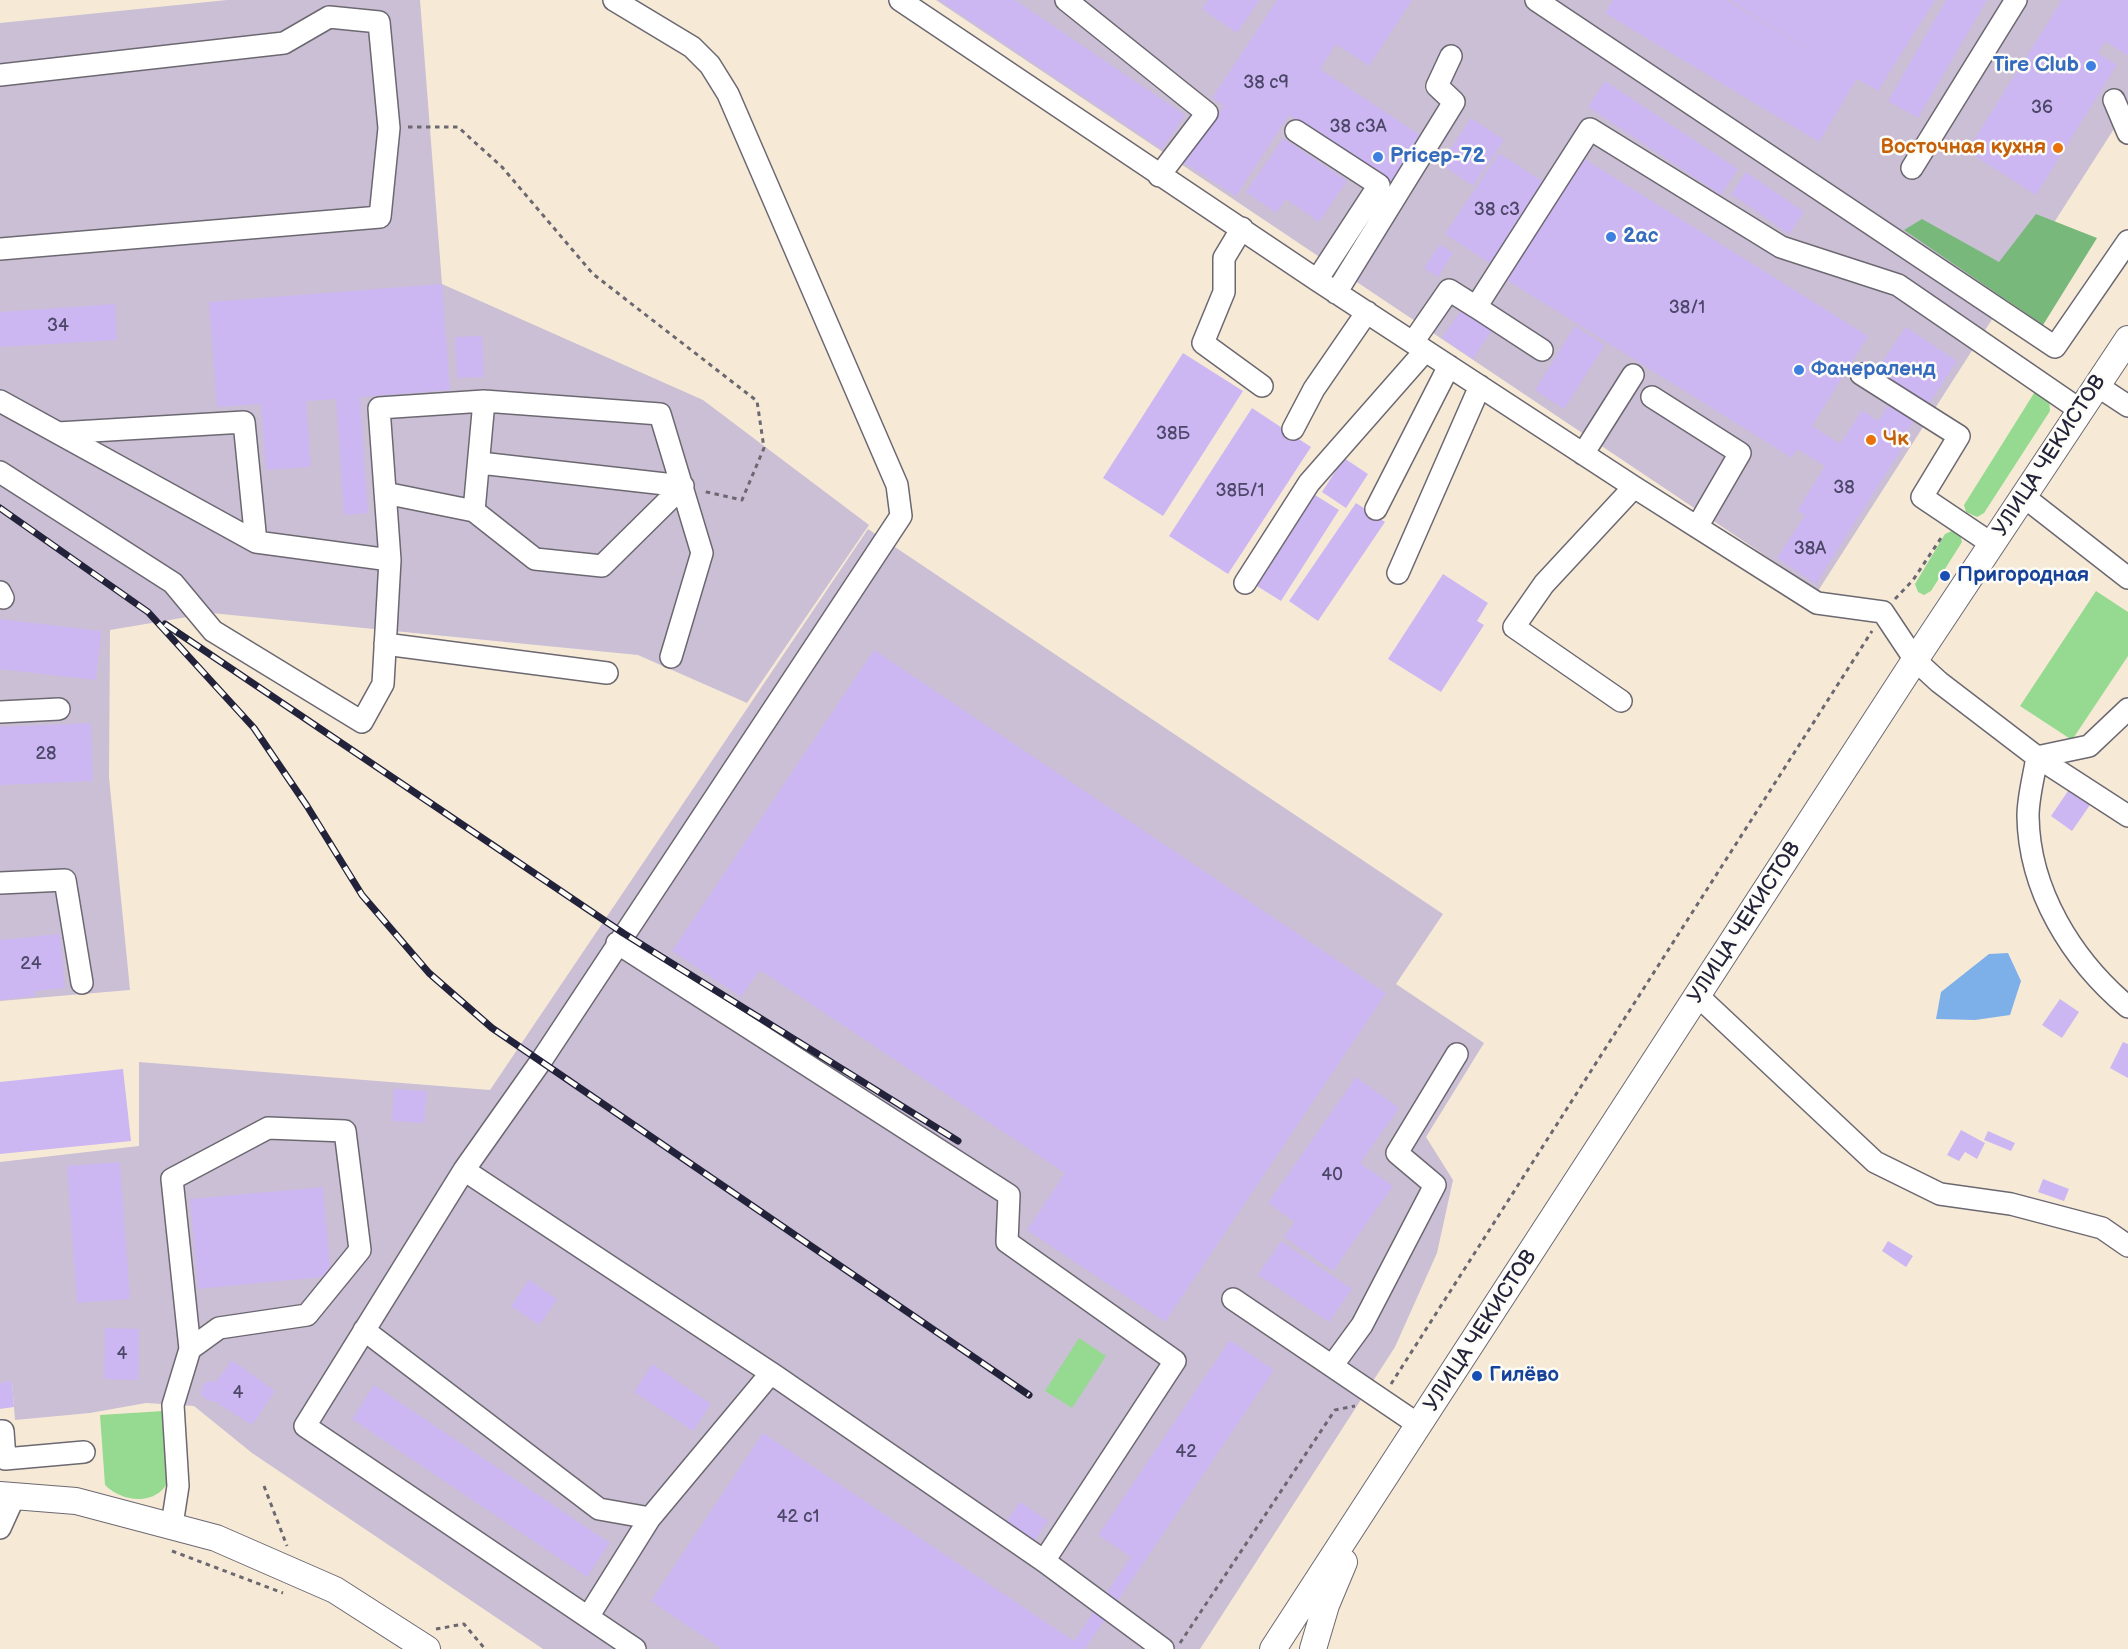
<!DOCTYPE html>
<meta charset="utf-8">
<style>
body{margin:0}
canvas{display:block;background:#f6ead6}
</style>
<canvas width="2128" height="1649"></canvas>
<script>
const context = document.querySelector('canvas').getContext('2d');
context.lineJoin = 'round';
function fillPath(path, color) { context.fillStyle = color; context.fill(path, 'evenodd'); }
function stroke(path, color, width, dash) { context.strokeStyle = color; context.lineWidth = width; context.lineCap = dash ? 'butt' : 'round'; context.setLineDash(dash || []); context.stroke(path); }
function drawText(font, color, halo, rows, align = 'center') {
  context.font = font + ' "Balsamiq Sans",sans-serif'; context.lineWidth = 5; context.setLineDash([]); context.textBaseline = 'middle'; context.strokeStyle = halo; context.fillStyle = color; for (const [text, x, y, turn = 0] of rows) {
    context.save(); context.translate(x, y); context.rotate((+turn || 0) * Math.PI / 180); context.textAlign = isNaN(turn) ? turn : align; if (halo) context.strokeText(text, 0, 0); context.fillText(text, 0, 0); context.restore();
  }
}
const industrial = new Path2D(`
 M227,0H420L442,284L703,400L869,525L747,703L638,655L211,613L110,630L109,777L130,990L0,1001V23Z
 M936,0H2128V107L1818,591Z
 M868,529L1443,914L1396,984L1484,1043L1426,1137L1453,1180L1437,1253L1395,1347L1200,1649H543L252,1453L194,1406L146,1403L90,1413L15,1420L12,1382L0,1383V1162L139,1146V1062L490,1090Z`);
const green = new Path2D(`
 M2036,390L2049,398L2050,411L1984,513L1977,517L1966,512L1964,505Z
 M1954,530L1960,534L1962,542L1931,591L1924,595L1918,592L1915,584L1945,534Z
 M2096,591L2128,612V656L2072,740L2020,706Z
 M1079,1338L1106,1356L1072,1408L1045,1391Z
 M163,1411L170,1477C160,1506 124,1504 105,1485L100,1415Z`);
const forest = new Path2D(`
 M2036,214L2097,238L2043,325L1904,230L1922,219L1999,262Z`);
const water = new Path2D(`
 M2008,953L2021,981L2010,1015L1975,1020L1936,1019L1941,992L1989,954Z`);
const building = new Path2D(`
 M939,0H1015L1185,115L1162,149Z
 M1208,0H1260L1237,33L1202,9Z
 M1277,0H1412L1369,66L1336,44L1320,69L1426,139L1395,185L1289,115L1236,196L1183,162L1224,106L1212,98Z
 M1613,0H1726L1835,66L1729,0H1935L1878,91L1857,79L1819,142L1605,13Z
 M1946,0H1987L1918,118L1888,101Z
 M2062,0H2128V56L2105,41L2098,53L2117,65L2036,195L1967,151Z
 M1605,81L1738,169L1721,195L1588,107Z
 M1471,118L1504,140L1473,186L1441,164Z
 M1283,138L1347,181L1319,222L1286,199L1276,213L1246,192Z
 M1499,153L1548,185L1494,266L1445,234Z
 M1583,158L1868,336L1812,426L1840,444L1862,410L1878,421L1890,402L1916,417L1904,437L1908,439L1816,584L1777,558L1805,515L1797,511L1825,466L1797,449L1792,458L1507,280Z
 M1746,172L1804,212L1789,234L1731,194Z
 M1440,244L1453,253L1438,277L1424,268Z
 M442,284L450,390L360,397L368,513L344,515L336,399L306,401L311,467L266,470L261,404L217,407L209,302Z
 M115,304L117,340L0,347V312Z
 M1463,308L1493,328L1473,359L1442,338Z
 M1575,326L1605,345L1564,409L1535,390Z
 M1906,327L1957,361L1928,405L1876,371Z
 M482,336L484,377L457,378L455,337Z
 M1183,353L1243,391L1163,516L1103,478Z
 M1252,408L1311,447L1228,574L1169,536Z
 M1344,458L1368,474L1346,508L1322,492Z
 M1315,495L1339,510L1281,601L1257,586Z
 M1356,503L1385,522L1318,621L1289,601Z
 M1443,574L1488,603L1477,621L1484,625L1441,692L1388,659Z
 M0,619L101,631L96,680L0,669Z
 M874,650L1386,993L1165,1322L1027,1230L1065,1173L760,970L741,997L672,951Z
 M91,723L93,781L0,785V727Z
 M2068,791L2090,805L2072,831L2051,816Z
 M60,934L65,988L34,991L35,996L0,1000V940Z
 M2060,999L2079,1012L2062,1038L2042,1025Z
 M2123,1042L2128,1044V1078L2110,1068Z
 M123,1069L131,1141L0,1154V1082Z
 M1356,1077L1399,1108L1360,1163L1393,1186L1333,1271L1284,1237L1295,1222L1268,1203Z
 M394,1089L427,1091L424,1123L392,1121Z
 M1961,1130L1985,1143L1977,1159L1965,1152L1959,1161L1947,1155Z
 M1988,1131L2015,1143L2011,1151L1984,1140Z
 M120,1162L130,1299L77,1303L67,1166Z
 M2043,1179L2069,1189L2064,1201L2038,1192Z
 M323,1187L331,1276L198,1289L190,1199Z
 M1281,1241L1352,1289L1329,1322L1258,1275Z
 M1888,1241L1913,1256L1906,1267L1882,1251Z
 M529,1280L557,1299L539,1325L511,1306Z
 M105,1328L139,1329L138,1380L104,1379Z
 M1230,1340L1274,1370L1085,1649H722L651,1601L763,1433L1074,1641L1131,1557L1098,1535Z
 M232,1360L275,1391L252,1425L214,1401H208L201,1394L202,1386L208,1381L216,1382Z
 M652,1364L711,1404L693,1431L634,1392Z
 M12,1381L14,1407L0,1409V1383Z
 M374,1385L610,1543L587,1577L352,1419Z
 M1020,1502L1048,1521L1032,1544L1004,1525Z`);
const path = new Path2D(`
 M408,127H458L502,167L593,274L757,401L764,448L742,500L702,491
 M1895,599L1913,580L1943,535
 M1391,1384L1872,631
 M264,1486L287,1546
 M172,1551L283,1593
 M436,1629L464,1624L485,1649
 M1180,1643L1335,1410L1355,1406`);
const minor = new Path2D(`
 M614,0L692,47L710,65L728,94L897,485L901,516L541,1061L464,1170L305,1426L635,1649
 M900,0L1317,280L1634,487L1817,603L1883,612L1915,660L1939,682L2037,757C2034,776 2028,797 2028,816C2029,891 2072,960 2128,1007
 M1066,0L1207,113L1159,176
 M1536,0L2055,347L2128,241
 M0,75L284,43L329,17L379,22L389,128L380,217L0,249
 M2114,100L2128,133
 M1296,131L1379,185L1317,280
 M1912,168L2016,0
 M1242,228L1224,258V292L1203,343L1262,386
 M1336,293L1454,102L1437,86L1451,56
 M1413,342L1449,290L1476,307
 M1542,350L1476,307L1590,129L1781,247L1898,285L2080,410
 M1861,374L1959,436L1922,497L1992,544
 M2096,385L2128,406
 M1652,397L1740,453L1697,527
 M0,401L256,542L390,560L383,684L362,722L213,631L173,583L0,472
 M1293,429L1314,389L1367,312
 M58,433L244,422L256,542
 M1583,454L1633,375
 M480,463L683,486
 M385,493L474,511L535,559L602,566L683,486
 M2023,496L2128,578
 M1376,509L1449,366
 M474,511L484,401
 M390,560L379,408L484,401L660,414L702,553L671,657
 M1398,573L1480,386
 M1245,583L1309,483L1425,351
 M0,592L3,598
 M385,644L607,673
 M1621,701L1514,627L1544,584L1634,487
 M0,712L59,709
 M2037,757L2128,816
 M2037,757L2089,746L2128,709
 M0,883L65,880L82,983
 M617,943L1009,1195L1007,1242L1175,1361L1044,1561L1163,1649
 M1698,996L1875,1162L1940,1194L2011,1204L2102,1228L2128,1246
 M464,1170L771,1373L650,1518L588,1617
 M1233,1299L1419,1425
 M364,1330L599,1509L650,1518
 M1332,1366L1362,1325L1435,1185L1397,1153L1457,1054
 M771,1373L1044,1561
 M0,1431H3L5,1459L84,1452
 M172,1525L178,1486L173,1405L190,1349L172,1179L268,1128L345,1131L360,1250L307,1315L219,1328L190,1349
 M0,1528L15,1495`);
const major = new Path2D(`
 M0,1495L76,1501L216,1538L335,1590L427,1649
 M1273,1649L1915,660L2128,339
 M1313,1649L1326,1605L1344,1562`);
const rail = new Path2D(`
 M0,508L148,612L254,728L307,806L362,895L429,973L492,1028L1029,1395
 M165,624L623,933L958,1141`);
const markers = [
 [2091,66,6,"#3f7fe0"],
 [2058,148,6,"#e8710a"],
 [1378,157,6,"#3f7fe0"],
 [1611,237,6,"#3f7fe0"],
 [1799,370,6,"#3f7fe0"],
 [1871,440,6,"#e8710a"],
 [1945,576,6,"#1a4fb4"],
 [1477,1376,6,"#1a4fb4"]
];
const numberNames = [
 ["38 с9",1266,83],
 ["36",2042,108],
 ["38 с3А",1358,127],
 ["38 с3",1497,210],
 ["38/1",1687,308],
 ["34",58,326],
 ["38Б",1173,434],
 ["38",1844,488],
 ["38Б/1",1240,491],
 ["38А",1810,549],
 ["28",46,754],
 ["24",31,964],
 ["40",1332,1175],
 ["4",122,1354],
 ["4",238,1393],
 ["42",1186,1452],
 ["42 c1",798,1517]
];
const shopNames = [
 ["Tire Club",2079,66,"right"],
 ["Pricep-72",1390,157],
 ["2ас",1623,237],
 ["Фанераленд",1811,370]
];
const foodNames = [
 ["Восточная кухня",2046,148],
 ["Чк",1883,440,"left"]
];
const streetNames = [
 ["УЛИЦА ЧЕКИСТОВ",2050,456,-57],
 ["УЛИЦА ЧЕКИСТОВ",1745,923,-57],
 ["УЛИЦА ЧЕКИСТОВ",1481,1331,-57]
];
const transitNames = [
 ["Пригородная",1957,576],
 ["Гилёво",1489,1376]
];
fillPath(industrial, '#cbbfd5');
fillPath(green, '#96d991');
fillPath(forest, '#78b97b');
fillPath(water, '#7db0e9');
fillPath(building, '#ccb7f2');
stroke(minor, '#6c6871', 24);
stroke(major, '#6c6871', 28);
stroke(path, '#6c6871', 3, [4.5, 4.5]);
stroke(minor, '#fff', 21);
stroke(major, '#fff', 26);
stroke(rail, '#22223b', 7);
stroke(rail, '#fdfcf7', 4.5, [14]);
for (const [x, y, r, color] of markers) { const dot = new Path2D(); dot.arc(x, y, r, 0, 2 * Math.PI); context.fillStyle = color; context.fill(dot); stroke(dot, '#fdfcf7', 2); }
drawText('18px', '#4c4769', null, numberNames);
drawText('bold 21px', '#366cbe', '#fdfcf7', shopNames, 'left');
drawText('bold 21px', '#c56008', '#fdfcf7', foodNames, 'right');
drawText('21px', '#22223b', '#fdfcf7', streetNames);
drawText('bold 21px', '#164399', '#fdfcf7', transitNames, 'left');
</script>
